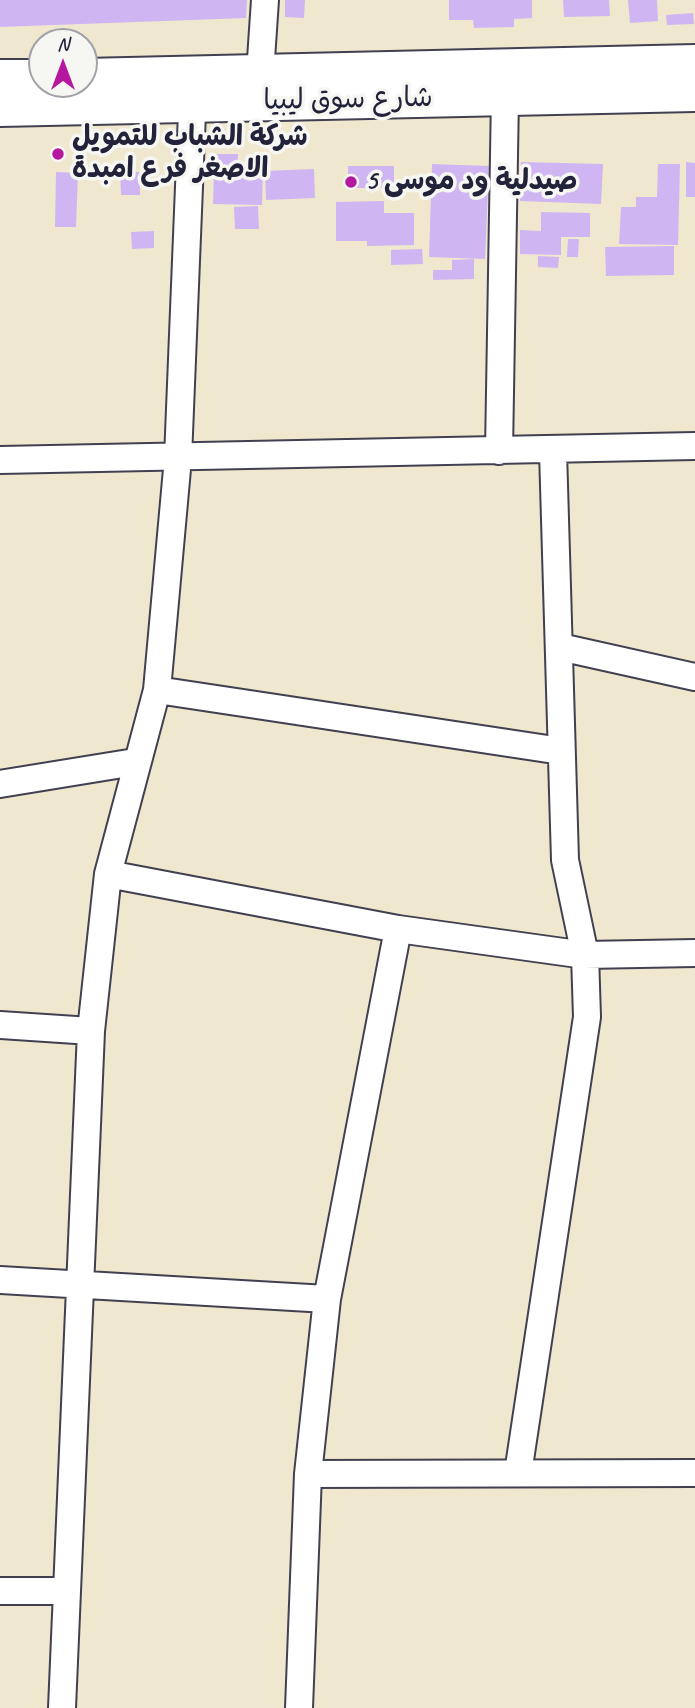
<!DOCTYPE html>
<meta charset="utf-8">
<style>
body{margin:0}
#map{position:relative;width:695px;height:1708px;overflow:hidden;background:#f0e7cf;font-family:Caveat,sans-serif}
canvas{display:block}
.north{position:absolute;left:28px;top:28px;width:70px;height:70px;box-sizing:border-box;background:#f6f6f2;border:2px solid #a1a1a9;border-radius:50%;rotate:0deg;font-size:19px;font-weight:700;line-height:28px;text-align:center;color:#22223b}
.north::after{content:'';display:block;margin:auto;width:24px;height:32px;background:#b5179e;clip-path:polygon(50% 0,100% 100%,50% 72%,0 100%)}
</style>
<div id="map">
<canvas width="695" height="1708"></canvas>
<div class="north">N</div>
</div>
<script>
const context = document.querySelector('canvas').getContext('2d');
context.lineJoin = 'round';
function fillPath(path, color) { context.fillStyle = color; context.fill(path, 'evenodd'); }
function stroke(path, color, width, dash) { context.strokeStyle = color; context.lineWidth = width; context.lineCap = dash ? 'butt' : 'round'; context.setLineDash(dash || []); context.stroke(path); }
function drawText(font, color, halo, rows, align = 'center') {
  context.font = font + ' Caveat,"Playpen Sans Arabic",sans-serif'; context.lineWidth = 7; context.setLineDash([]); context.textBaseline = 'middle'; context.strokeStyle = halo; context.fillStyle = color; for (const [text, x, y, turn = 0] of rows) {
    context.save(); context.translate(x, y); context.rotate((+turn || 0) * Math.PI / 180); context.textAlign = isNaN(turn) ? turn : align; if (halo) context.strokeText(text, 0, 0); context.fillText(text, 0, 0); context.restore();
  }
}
const building = new Path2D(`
 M0,0H247L246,18L0,27Z
 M285,0H305L304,18L285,17Z
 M449,0H532V18L514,19V27L474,28L473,20H449Z
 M563,0H609L610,16L564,17Z
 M628,0H657L658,21L630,23Z
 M693,13L694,24L667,25L666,15Z
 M216,154H238L237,170H263L262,205L213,204L214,169H233L216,168Z
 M521,162L603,164L601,204L520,201Z
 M686,162L695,163V197H686Z
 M432,164L489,166L485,259L429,257Z
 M658,164H680L678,245L619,244L621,207H636V197H657Z
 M348,166H394V188H348Z
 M314,169L315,198L266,200L265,171Z
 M56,172L78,173L76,227H55Z
 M120,172H140V195H121Z
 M384,201V213H414V245L367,246V241H336V202Z
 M258,206L259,229H235L234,207Z
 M541,212L590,213V237H561V255L520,254V230L541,231Z
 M154,231V248L132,249L131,232Z
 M568,239H579L578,257H567Z
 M674,246V275L606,276L605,247Z
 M422,249L423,264L391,265V250Z
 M538,256L559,257L558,268L538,267Z
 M474,259V279L433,280V270H452V260Z`);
const street = new Path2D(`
 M259,89L265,0
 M499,451L505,96
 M0,460L695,446
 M560,647L695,677
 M157,690L561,751
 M0,784L135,762
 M108,874L398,929L585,955L695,953
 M0,1025L91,1031
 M0,1280L327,1299
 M518,1473L587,1017L585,955L565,860L553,451
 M308,1474L695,1473
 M0,1591H66
 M62,1708L91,1031L108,874L157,690L178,458L193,88
 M299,1708L308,1474L327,1299L398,929`);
const primary = new Path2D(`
 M84,78L695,64
 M0,79H42
 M0,107L695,92`);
const markers = [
 [58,154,7,"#b5179e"],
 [351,182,7,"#b5179e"]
];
const streetNames = [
 ["شارع سوق ليبيا",348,100,-1]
];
const poiNames = [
 ["شركة الشباب للتمويل",72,138],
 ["الاصغر فرع امبدة",72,170],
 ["صيدلية ود موسى 5",365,182]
];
fillPath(building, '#cfb6f3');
stroke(street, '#414051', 30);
stroke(primary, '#414051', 42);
stroke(street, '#fff', 26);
stroke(primary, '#fff', 38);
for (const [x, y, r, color] of markers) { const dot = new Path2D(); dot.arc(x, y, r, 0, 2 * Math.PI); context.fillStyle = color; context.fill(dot); stroke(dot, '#f6f6f2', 2.5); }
drawText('28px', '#22223b', '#f6f6f2', streetNames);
drawText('bold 28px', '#22223b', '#f6f6f2', poiNames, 'left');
</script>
